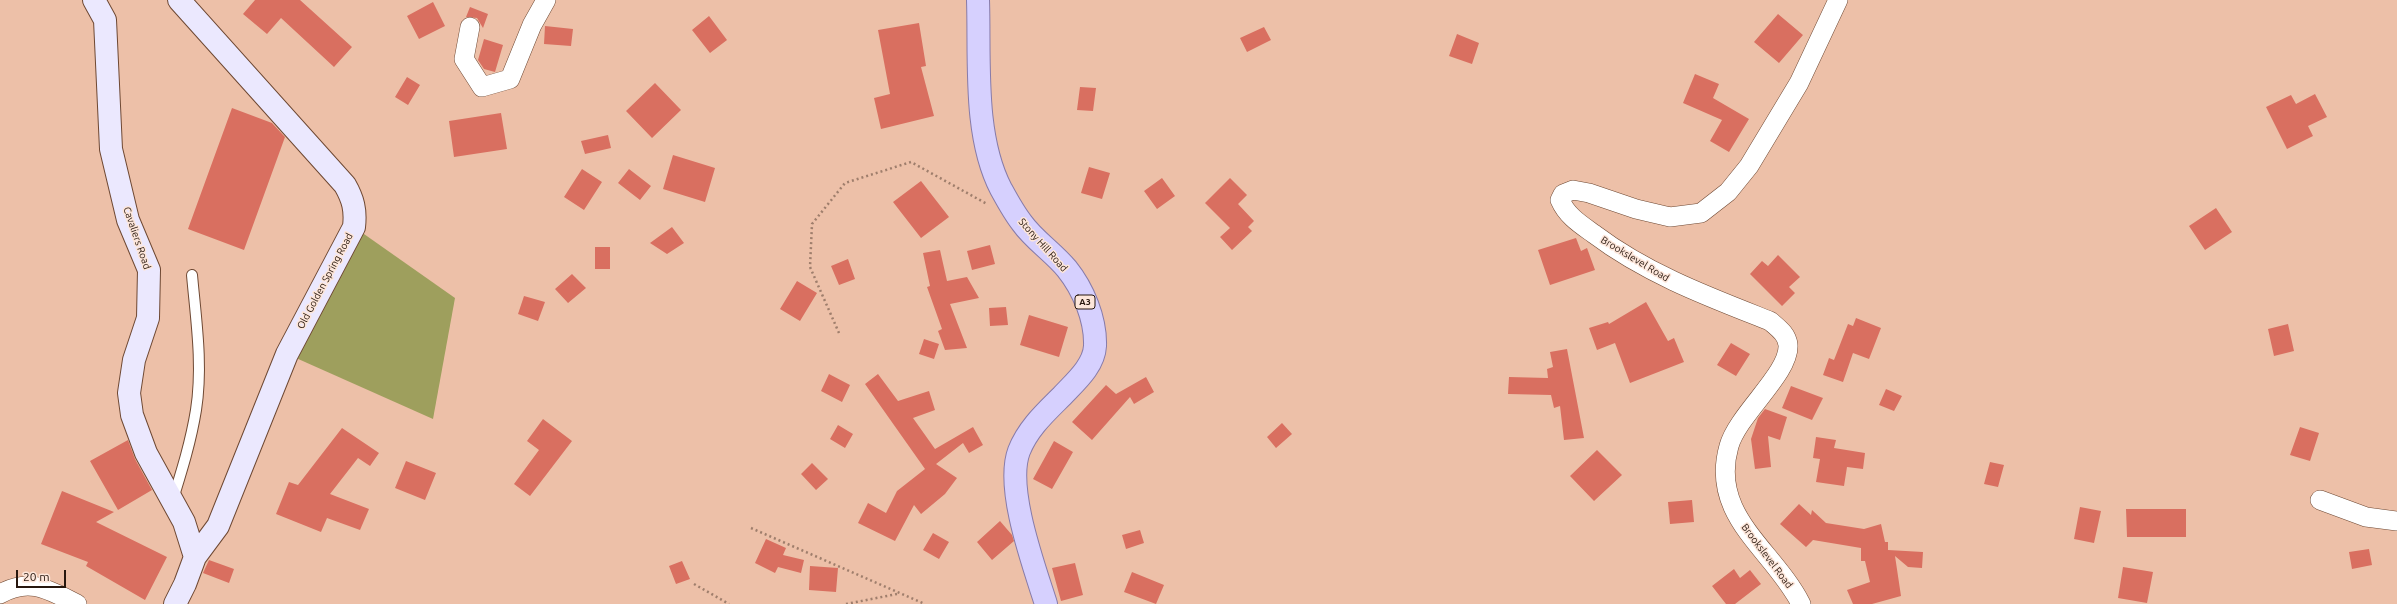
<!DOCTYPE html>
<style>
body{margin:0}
#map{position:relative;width:2397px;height:604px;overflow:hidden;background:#edc0a8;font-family:Ubuntu,sans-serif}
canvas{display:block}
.scale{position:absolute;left:16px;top:570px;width:50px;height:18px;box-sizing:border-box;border:2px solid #27170e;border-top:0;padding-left:5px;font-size:12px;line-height:14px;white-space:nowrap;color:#27170e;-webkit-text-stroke:3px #fde6da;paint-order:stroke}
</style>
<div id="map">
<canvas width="2397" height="604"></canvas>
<div class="scale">20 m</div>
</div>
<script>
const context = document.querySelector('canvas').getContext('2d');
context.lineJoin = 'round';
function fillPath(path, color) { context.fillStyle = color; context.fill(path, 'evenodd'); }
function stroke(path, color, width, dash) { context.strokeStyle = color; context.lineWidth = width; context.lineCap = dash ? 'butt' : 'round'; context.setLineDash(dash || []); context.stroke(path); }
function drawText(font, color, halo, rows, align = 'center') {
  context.font = font + ' Ubuntu,sans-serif'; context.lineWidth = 3; context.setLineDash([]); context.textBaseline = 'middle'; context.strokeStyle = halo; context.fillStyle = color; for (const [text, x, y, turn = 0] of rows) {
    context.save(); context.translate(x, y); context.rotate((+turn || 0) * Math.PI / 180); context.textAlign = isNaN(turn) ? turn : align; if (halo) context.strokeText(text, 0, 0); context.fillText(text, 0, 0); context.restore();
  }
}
const green = new Path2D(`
 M354,227L455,298L433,419L287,354Z`);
const building = new Path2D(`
 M255,0H300L352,47L334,67L281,18L267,34L243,14Z
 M433,2L445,26L419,39L407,16Z
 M470,7L488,14L483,28L477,18L466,17Z
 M1778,14L1803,35L1779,63L1754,42Z
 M709,16L727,40L710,53L692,30Z
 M919,23L926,66L921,67L934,116L881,129L874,98L890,94L878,30Z
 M545,26L573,29L571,46L544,44Z
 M1264,27L1271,40L1247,52L1240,38Z
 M1457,34L1479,43L1472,64L1449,56Z
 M484,39L503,45L495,72L484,69L478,60Z
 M1695,74L1719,84L1713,98L1749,119L1729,152L1710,141L1722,120L1683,103Z
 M407,77L420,85L408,105L395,97Z
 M655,83L681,110L652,138L626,111Z
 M1080,87L1096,88L1093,111L1077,110Z
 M2315,94L2327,117L2308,126L2313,136L2287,149L2266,107L2291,95L2296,104Z
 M232,108L272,123L285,137L244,250L188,229Z
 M501,113L507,149L454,157L449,121Z
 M608,135L611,148L585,154L581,141Z
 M673,155L715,168L705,202L663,189Z
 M1089,167L1110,173L1102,199L1081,193Z
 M582,169L602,182L584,210L564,197Z
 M629,169L651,186L640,200L618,183Z
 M1162,178L1175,196L1157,209L1144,191Z
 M1230,178L1247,195L1238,204L1254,221L1248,227L1252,231L1232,250L1220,237L1230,228L1205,203Z
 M921,181L949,217L921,238L893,202Z
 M2216,208L2232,232L2205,250L2189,226Z
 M672,227L684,243L667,254L650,243Z
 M1576,238L1581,251L1587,248L1595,270L1550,285L1538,250Z
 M990,245L995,264L972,270L967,251Z
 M595,247H610V269H595Z
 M940,250L947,281L967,277L979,298L950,304L967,348L945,350L938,331L942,329L927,287L930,286L923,253Z
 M1778,255L1800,277L1789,287L1795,293L1782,306L1750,274L1762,261L1768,266Z
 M848,259L855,279L839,285L831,266Z
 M572,274L586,288L568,303L555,289Z
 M797,281L817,293L800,321L780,309Z
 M524,296L545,302L538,321L518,314Z
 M1646,302L1668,341L1674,338L1684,362L1630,383L1615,343L1597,350L1589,328L1608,322L1609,324Z
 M1006,307L1008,325L990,326L989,308Z
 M1029,315L1068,327L1059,357L1020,345Z
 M1856,318L1881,328L1869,359L1853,353L1843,382L1823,375L1829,358L1834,360L1848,324L1853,326Z
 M2288,324L2294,351L2274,356L2268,329Z
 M924,339L939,344L934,359L919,354Z
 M1731,343L1750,354L1736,376L1717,365Z
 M1567,349L1584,438L1564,440L1560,406L1554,408L1551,395L1508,394L1509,377L1548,378L1547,369L1553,367L1550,352Z
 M829,374L850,385L842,402L821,391Z
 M878,374L898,401L929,391L935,410L913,418L935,449L973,427L983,445L969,453L963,443L936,464L957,478L945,494L921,514L914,505L895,541L858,523L868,503L886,513L897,491L925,469L865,384Z
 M1146,377L1154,392L1134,404L1130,397L1092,440L1072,422L1106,385L1116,394Z
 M1791,386L1823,398L1812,420L1782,408Z
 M1886,389L1902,396L1894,411L1879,405Z
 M1765,409L1787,417L1780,440L1768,436L1771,467L1755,469L1751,439L1758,418Z
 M543,419L572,441L530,496L514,484L539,450L527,441Z
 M1282,423L1292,434L1276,448L1267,437Z
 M838,425L853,434L845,448L830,439Z
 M2300,427L2319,433L2310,461L2290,455Z
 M342,428L379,453L370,466L358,458L330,494L369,509L360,530L327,518L321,532L276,514L289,482L298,485Z
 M1816,437L1836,440L1834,448L1865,453L1863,469L1847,467L1844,486L1816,482L1820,459L1813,458Z
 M128,440L135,459L152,490L118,510L90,461Z
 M1054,441L1073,452L1052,489L1033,479Z
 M1597,450L1622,475L1594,501L1570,476Z
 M406,461L436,473L425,500L395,488Z
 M1990,462L2004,465L1998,487L1984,484Z
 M812,463L828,479L816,490L801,474Z
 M62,491L114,512L96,522L167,557L145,600L86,566L88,562L41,544Z
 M1692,500L1694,522L1670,524L1668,502Z
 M1799,504L1811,515L1812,510L1826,523L1864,529L1881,524L1885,542H1888V550L1923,552L1922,568L1908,567L1895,556L1901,596L1872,604H1853L1847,590L1870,582L1865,561H1861V548L1813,540L1806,547L1780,524Z
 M2080,507L2101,511L2094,543L2074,539Z
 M2126,509H2186V537H2127Z
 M1000,521L1012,535L1014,541L992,560L977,542Z
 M1140,530L1144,543L1126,549L1122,535Z
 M933,533L949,542L939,559L923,550Z
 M766,539L786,548L783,555L804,560L801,573L778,567L775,573L755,563Z
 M2369,549L2372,565L2352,569L2349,552Z
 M209,560L234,569L229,583L203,573Z
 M682,561L690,579L676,584L669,566Z
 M1075,563L1083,595L1061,601L1052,568Z
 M810,566L838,568L836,592L809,590Z
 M2123,567L2153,572L2147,603L2118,598Z
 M1734,569L1740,578L1750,570L1761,584L1735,604H1726L1712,586Z
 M1132,572L1164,585L1156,604L1124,592Z`);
const path = new Path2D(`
 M839,333L810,267L812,224L845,183L911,162L987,204
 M751,528L925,604
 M694,584L729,604
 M846,604L897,594`);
const lane = new Path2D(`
 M173,499C182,470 191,441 196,410C203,365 196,320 192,275`);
const street = new Path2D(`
 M470,27L464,59L482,87L510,79L532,25L546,0
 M2320,500L2366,517L2397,521
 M0,594C30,577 49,590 77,604
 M1801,604C1773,549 1709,516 1729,446C1738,414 1790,373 1788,345C1787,334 1778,328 1770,321C1709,297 1647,274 1594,234C1580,224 1567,216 1560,200L1563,194L1573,190L1589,193L1636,209L1670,217L1701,213L1728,192L1749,166L1799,83L1838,0`);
const secondary = new Path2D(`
 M94,0L105,20L111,149L128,220L149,270L148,318L134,360L129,393L132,415L146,453L184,522L195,557L185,584L175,604
 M179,0L345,185C353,199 356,210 354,227L287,354L218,526L195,557`);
const primary = new Path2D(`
 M978,0C980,59 973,135 1001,189C1007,200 1014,213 1022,223C1034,240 1053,252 1067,269C1083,289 1096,319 1095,346C1094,366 1075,382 1062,396C1046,412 1028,428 1019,451C1005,488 1034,566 1046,604`);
const shields = [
 [1085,302,20]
];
const shieldNames = [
 ["A3",1085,302]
];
const streetNames = [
 ["Cavaliers Road",137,238,71],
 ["Stony Hill Road",1043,245,48],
 ["Brookslevel Road",1635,259,31],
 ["Old Golden Spring Road",325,281,-62],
 ["Brookslevel Road",1767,556,53]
];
fillPath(green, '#9e9f5d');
fillPath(building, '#d96f60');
stroke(lane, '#6e4833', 12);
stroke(street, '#6e4833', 20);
stroke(secondary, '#6e4833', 24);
stroke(primary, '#877ba9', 24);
stroke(path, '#9f7e6c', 2.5, [2, 3]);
stroke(lane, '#fff', 10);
stroke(street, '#fff', 19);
stroke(secondary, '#ebe8fe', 22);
stroke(primary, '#d6d0fe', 22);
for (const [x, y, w] of shields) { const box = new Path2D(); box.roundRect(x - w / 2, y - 7, w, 14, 3); context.fillStyle = '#fde6da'; context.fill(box); stroke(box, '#27170e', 1); }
drawText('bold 9px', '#27170e', null, shieldNames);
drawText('10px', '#27170e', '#fde6da', streetNames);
</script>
